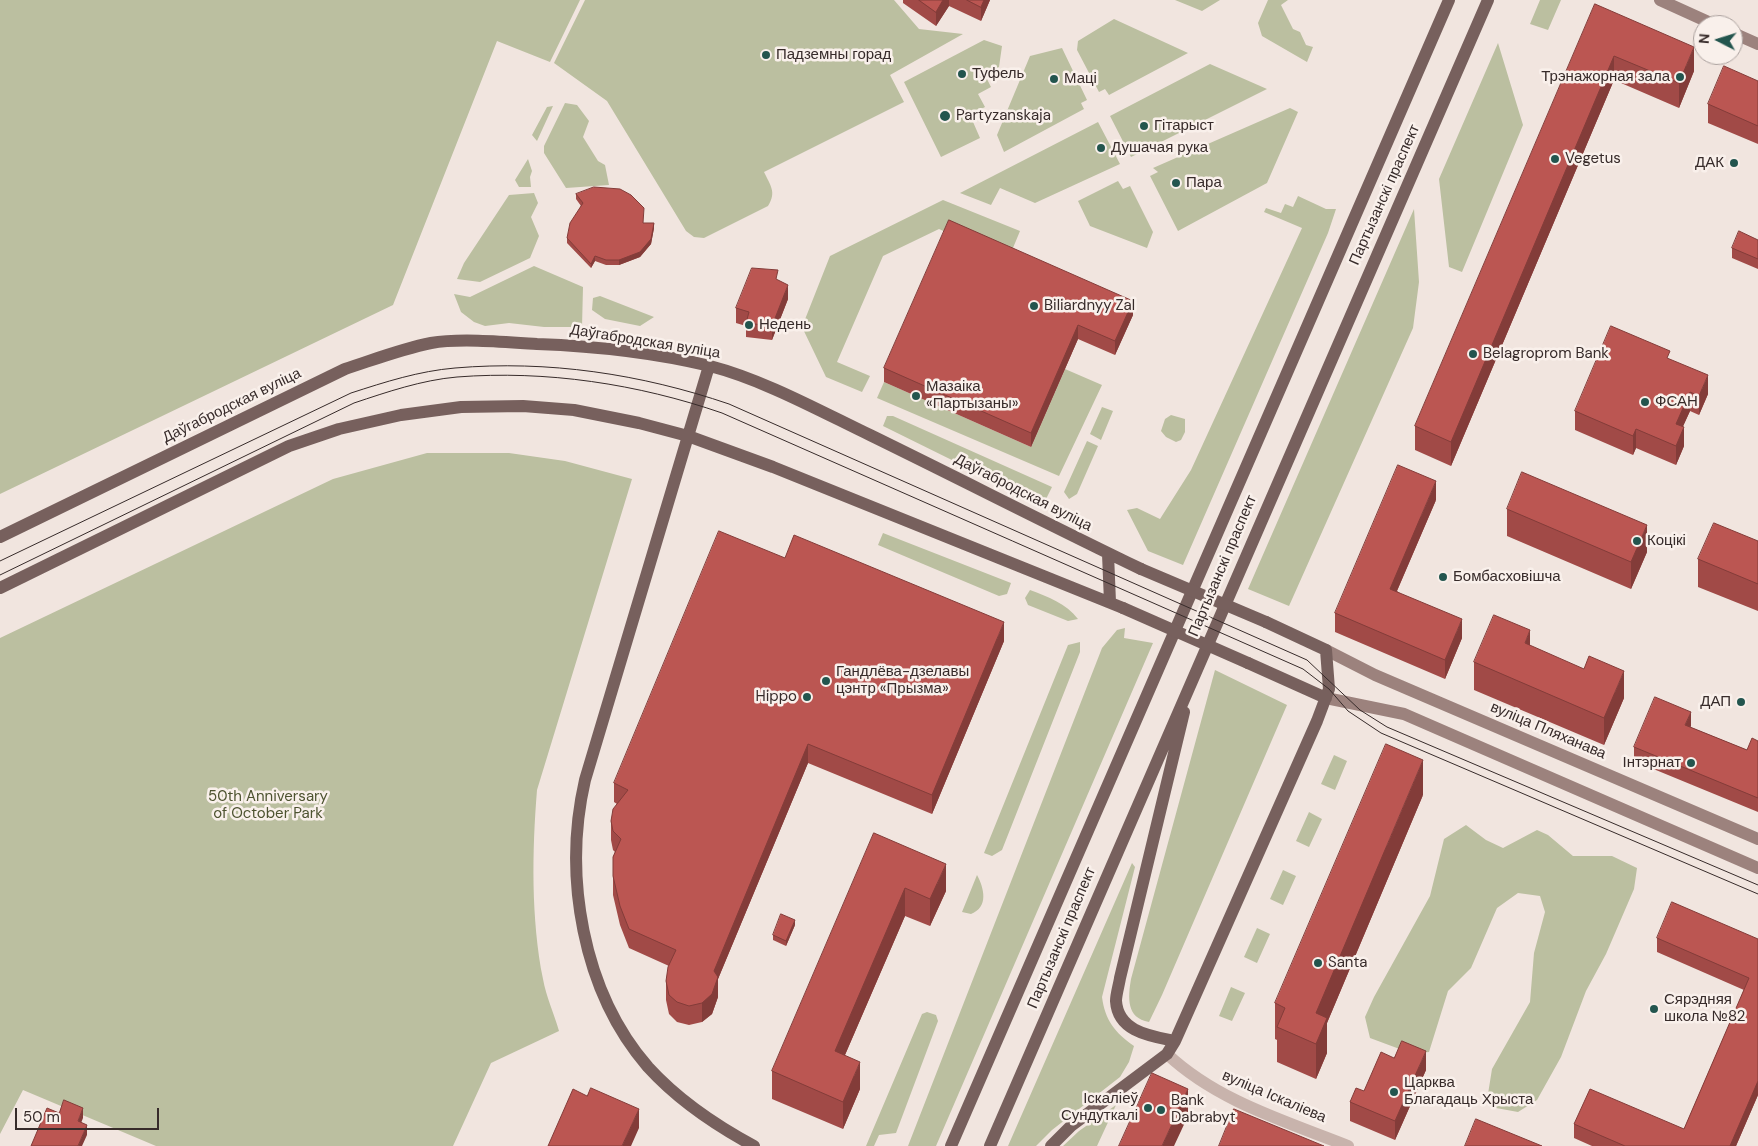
<!DOCTYPE html>
<meta charset="utf-8">
<style>
body{margin:0}
#map{position:relative;width:1758px;height:1146px;overflow:hidden;background:#f1e5df;font-family:"DM Sans",sans-serif}
canvas{display:block}
.north{position:absolute;left:1693px;top:15px;width:50px;height:50px;box-sizing:border-box;background:#f9f0eb;border:1px solid #aba19e;border-radius:50%;rotate:275deg;font-size:14px;font-weight:700;line-height:20px;text-align:center;color:#372b2a}
.north::after{content:'';display:block;margin:auto;width:18px;height:22px;background:#23554e;clip-path:polygon(50% 0,100% 100%,50% 72%,0 100%)}
.scale{position:absolute;left:15px;top:1108px;width:144px;height:22px;box-sizing:border-box;border:2px solid #372b2a;border-top:0;padding-left:6px;font-size:15px;line-height:18px;white-space:nowrap;color:#372b2a;-webkit-text-stroke:4px #f9f0eb;paint-order:stroke}
</style>
<div id="map">
<canvas width="1758" height="1146"></canvas>
<div class="north">N</div>
<div class="scale">50 m</div>
</div>
<script>
const context = document.querySelector('canvas').getContext('2d');
context.lineJoin = 'round';
function fillPath(path, color) { context.fillStyle = color; context.fill(path, 'evenodd'); }
function stroke(path, color, width, dash) { context.strokeStyle = color; context.lineWidth = width; context.lineCap = dash ? 'butt' : 'round'; context.setLineDash(dash || []); context.stroke(path); }
function drawText(font, color, halo, rows, align = 'center') {
  context.font = font + ' "DM Sans",sans-serif'; context.lineWidth = 5; context.setLineDash([]); context.textBaseline = 'middle'; context.strokeStyle = halo; context.fillStyle = color; for (const [text, x, y, turn = 0] of rows) {
    context.save(); context.translate(x, y); context.rotate((+turn || 0) * Math.PI / 180); context.textAlign = isNaN(turn) ? turn : align; if (halo) context.strokeText(text, 0, 0); context.fillText(text, 0, 0); context.restore();
  }
}
const green = new Path2D(`
 M0,0H580L550,62L497,41L393,305L0,494Z
 M585,0H894L919,29L963,34L890,75L904,102L764,172C770,185 777,192 768,206L704,238L694,237L686,231L607,101L554,63Z
 M1175,0H1220L1202,11Z
 M1268,0H1288L1281,5L1293,29L1300,32L1306,45L1313,47L1307,62L1262,36L1258,23Z
 M1540,0H1561L1548,30L1530,24Z
 M1114,19L1188,53L1109,95L1105,89L1099,92L1077,50L1078,41Z
 M984,40L1002,46L999,67L985,75L991,87L978,94L985,107L970,115L980,138L941,157L904,82Z
 M1498,43L1523,125L1462,272L1449,267L1439,179Z
 M1062,48L1087,100L1081,103L1084,109L1004,152L997,135L1030,56Z
 M1210,64L1267,89L1131,157L1110,116Z
 M565,103L577,105L589,121L583,137L598,161L605,165L609,185L566,188L544,153V146Z
 M553,106L537,141L532,135L547,107Z
 M1290,108L1298,112L1267,183L1178,231L1150,176L1158,172L1153,168Z
 M1098,122L1120,164L1035,203L1000,188L991,205L960,193Z
 M528,159L532,171L530,177L531,187H519L515,180Z
 M1118,181L1123,189L1130,186L1153,232L1147,248L1090,226L1078,201Z
 M534,193L538,203L531,217L539,236L530,258L480,282L457,279L464,263L509,195Z
 M1298,196L1326,209H1336L1328,233L1183,565L1148,551L1127,510L1137,508L1160,519L1191,470L1302,228L1264,212L1266,208L1281,213L1285,204L1293,207Z
 M943,200L1020,231L1008,260L939,229L883,256L837,362L870,376L862,392L826,377L802,327L830,256Z
 M1414,209L1419,282L1413,328L1289,606L1248,589Z
 M534,266L583,287L582,327H544L509,323L485,326L474,322L461,312L454,294L470,297Z
 M600,296L654,317L640,326L605,319L592,310L593,298Z
 M1065,369L1102,385L1059,476L877,398L884,382L1031,447Z
 M1102,407L1113,411L1101,440L1090,434Z
 M1171,415L1185,419V432L1181,440L1176,442L1166,437L1161,431L1165,419Z
 M887,416H893L1052,487L1043,505L883,426Z
 M1087,441L1098,446L1077,494L1069,499L1064,492Z
 M427,453H509L565,461L632,479L537,790C532,851 531,919 543,979C546,996 554,1014 559,1031L491,1063L453,1146H156L23,1090L0,1134V638L333,479Z
 M883,533L1011,583L1007,594L999,596L878,545Z
 M1030,590C1048,597 1066,603 1078,619L1068,621L1028,605L1025,598Z
 M1125,628L1124,638L1153,643L936,1146H908L1102,648L1117,630Z
 M1080,642V652L1002,850L992,856L984,853L1068,645Z
 M1215,670L1287,705L1162,995L1149,1022C1126,1018 1128,997 1131,979Z
 M1334,755L1347,761L1335,790L1321,784Z
 M1309,812L1322,819L1309,847L1296,841Z
 M1466,825L1486,840L1503,848L1537,830L1548,835L1573,856H1612L1637,868L1634,889L1606,954L1586,991L1561,1057L1537,1100L1518,1112L1496,1108L1488,1094L1492,1069L1530,1002L1534,953L1545,912L1540,896L1518,893L1497,908L1471,968L1448,991L1429,1052L1413,1054L1370,1038L1365,1017L1374,997L1430,896L1444,839Z
 M1132,863L1135,867L1102,997C1105,1020 1115,1033 1134,1046L1129,1062L1120,1077L1052,1130L1036,1146H1008Z
 M1283,870L1296,876L1283,905L1270,899Z
 M977,875C984,888 989,907 971,914L962,912Z
 M1257,928L1270,934L1257,963L1244,957Z
 M1231,987L1245,993L1232,1021L1219,1016Z
 M927,1012L936,1015L938,1021L896,1133L879,1135L874,1146H866L922,1014Z
 M1116,1105L1097,1146H1063L1079,1131Z`);
const minor = new Path2D(`
 M1167,1054C1217,1101 1285,1121 1348,1146`);
const secondary = new Path2D(`
 M1660,0L1715,25
 M1733,33L1758,44
 M1326,650L1375,675L1758,839
 M1326,698L1404,714L1758,868`);
const primary = new Path2D(`
 M709,366L585,780C563,875 582,991 648,1067C678,1100 715,1125 754,1146
 M0,537L345,369C373,360 401,349 431,343C459,338 507,342 537,344C592,346 656,353 710,366C764,380 820,411 870,435C960,479 1050,525 1141,569
 M1108,554L1110,602
 M0,588L289,446L339,429L401,415L461,407L523,406L574,410L639,423L688,436L773,467L1123,608
 M1248,663L1326,698
 M1175,1041C1151,1036 1118,1032 1116,1001C1116,994 1119,985 1120,978L1184,712
 M951,1146L1449,0
 M990,1146L1488,0
 M1051,1146L1071,1126L1167,1054L1175,1041L1317,721L1329,689L1326,650L1266,622`);
const tram = new Path2D(`
 M0,561L351,393C385,382 419,371 455,368C548,360 641,374 729,404L1307,660L1360,710L1387,727L1758,885
 M0,575L354,403C387,392 422,380 457,377C546,370 638,384 722,413L1303,669L1329,689L1348,711L1381,733L1758,894`);
const primaryBridge = new Path2D(`
 M1141,569L1266,622
 M1123,608L1248,663`);
const wall = new Path2D(`
 M903,0H990L981,21L949,6L936,26L903,3Z
 M1595,4L1694,71L1679,108L1614,80L1451,466L1415,450V426Z
 M1758,81V144L1708,123V104Z
 M576,194L654,228L651,244L640,257L619,265H606L595,261L591,268L567,243V238L581,206L576,199Z
 M949,220L1133,315L1115,355L1078,339L1031,447L884,382V368Z
 M1758,240V269L1732,258V248Z
 M778,280L788,299L772,340L746,337V326L736,323V308Z
 M1670,359L1708,394L1699,415L1690,411L1683,426L1684,446L1676,465L1636,448L1633,455L1575,430V411Z
 M1436,500L1397,591L1462,638L1445,679L1335,632V613Z
 M1507,509L1647,552L1631,589L1507,536Z
 M1758,541V611L1698,587V559Z
 M785,558L1004,641L932,814L808,763L718,979V997L712,1014L702,1022L689,1025L677,1022L669,1014L666,1000V981L669,966L629,948L620,925L613,895V857L615,852L613,850L611,840V821L617,804L614,802V783Z
 M1530,646L1624,698L1604,745L1474,690V662Z
 M1691,726L1690,727L1747,750L1758,741V812L1634,761V747Z
 M1423,795L1327,1023V1053L1316,1079L1277,1062V1040L1275,1039V1003Z
 M874,833L946,891L930,926L905,916L845,1055L860,1089L843,1129L772,1099V1071Z
 M795,925L786,946L773,940V935Z
 M1657,938L1758,939V1095L1736,1146H1592L1574,1138V1124L1684,1129L1744,990L1657,952Z
 M1394,1058L1426,1070L1395,1140L1350,1121V1102L1364,1091Z`);
const shadedWall = new Path2D(`
 M943,0H949V6L936,26V12Z
 M984,0H990L981,21V7Z
 M1694,47V71L1679,108V83Z
 M1614,56V80L1451,466V442Z
 M654,223V228L651,244L640,257L619,265V260Z
 M595,256V261L591,268V264Z
 M788,285V299L772,340V326Z
 M1133,301V315L1115,355V341Z
 M1078,325V339L1031,447V433Z
 M1708,375V394L1699,415V396Z
 M1690,392V411L1676,442V424Z
 M1684,427V446L1676,465V446Z
 M1636,429V448L1633,455V436Z
 M1436,481V500L1390,607V589Z
 M1647,525V552L1631,589V562Z
 M1462,619V638L1445,679V660Z
 M1004,622V641L932,814V795Z
 M1530,630V657L1525,643Z
 M1624,671V698L1604,745V718Z
 M1691,712V726L1685,739V725Z
 M808,744V763L718,979V997L712,1014L702,1022V1003L714,971Z
 M1423,760V795L1327,1023V1053L1316,1079V1013Z
 M946,864V891L930,926V899Z
 M905,888V916L835,1078V1051Z
 M795,920V925L786,946V941Z
 M1426,1051V1070L1395,1140V1121Z
 M860,1062V1089L843,1129V1102Z
 M1758,1081V1095L1736,1146H1730Z
 M1188,1089V1116L1174,1146H1162Z
 M83,1108V1118L78,1131V1121Z
 M639,1109V1128L631,1146H622Z
 M87,1125V1135L82,1146H78Z`);
const building = new Path2D(`
 M919,0H943L936,12Z
 M967,0H984L981,7Z
 M1595,4L1694,47L1679,83L1614,56L1451,442L1415,426Z
 M1724,66L1758,81V126L1708,104Z
 M594,187L620,189L631,195L644,208L643,223H654L651,239L640,252L619,260H606L595,256L591,264L567,238L570,223L583,203L576,194Z
 M949,220L1133,301L1115,341L1078,325L1031,433L884,368Z
 M1739,231L1758,240V259L1732,248Z
 M752,268L778,270L776,279L788,285L772,326L746,323L749,312L736,308Z
 M1611,326L1670,351L1667,358L1708,375L1699,396L1690,392L1676,424L1684,427L1676,446L1636,429L1633,436L1575,411Z
 M1398,465L1436,481L1390,589L1462,619L1445,660L1335,613Z
 M1522,472L1647,525L1631,562L1507,509Z
 M1714,523L1758,541V584L1698,559Z
 M719,531L785,558L794,535L1004,622L932,795L808,744L714,971L718,977L712,994L702,1003L689,1006L677,1002L669,995L666,981L668,967L676,950L629,929L620,906L613,876V857L621,839L613,831L611,821L613,809L628,790L614,783Z
 M1494,615L1530,630L1525,643L1584,669L1589,656L1624,671L1604,718L1474,662Z
 M1655,697L1691,712L1685,725L1747,750L1752,738L1758,741V798L1634,747Z
 M1386,744L1423,760L1316,1013L1327,1018L1316,1044L1277,1027L1285,1008L1275,1003Z
 M874,833L946,864L930,899L905,888L835,1051L860,1062L843,1102L772,1071Z
 M1672,902L1758,939V1081L1730,1146H1625L1574,1124L1590,1089L1684,1129L1749,978L1657,938Z
 M781,914L795,920L786,941L773,935Z
 M1402,1041L1426,1051L1395,1121L1350,1102L1356,1088L1364,1091L1381,1052L1394,1058Z
 M1152,1073L1188,1089L1162,1146H1119Z
 M591,1088L639,1109L622,1146H548L573,1089L587,1096Z
 M64,1100L83,1108L78,1121L87,1125L78,1146H31L47,1108L59,1113Z
 M1234,1109L1324,1146H1219Z
 M1476,1119L1542,1146H1465Z`);
const markers = [
 [766,55,5,"#23554e"],
 [962,74,5,"#23554e"],
 [1680,77,5,"#23554e"],
 [1054,79,5,"#23554e"],
 [945,116,6,"#23554e"],
 [1144,126,5,"#23554e"],
 [1101,148,5,"#23554e"],
 [1555,159,5,"#23554e"],
 [1734,163,5,"#23554e"],
 [1176,183,5,"#23554e"],
 [1034,306,5,"#23554e"],
 [749,325,5,"#23554e"],
 [1473,354,5,"#23554e"],
 [916,396,5,"#23554e"],
 [1645,402,5,"#23554e"],
 [1637,541,5,"#23554e"],
 [1443,577,5,"#23554e"],
 [826,681,5,"#23554e"],
 [807,697,5,"#23554e"],
 [1741,702,5,"#23554e"],
 [1691,763,5,"#23554e"],
 [1318,963,5,"#23554e"],
 [1654,1009,5,"#23554e"],
 [1394,1092,5,"#23554e"],
 [1148,1108,5,"#23554e"],
 [1161,1110,5,"#23554e"]
];
const poiNames = [
 ["Падземны горад",776,55],
 ["Туфель",972,74],
 ["Трэнажорная зала",1670,77,"right"],
 ["Маці",1064,79],
 ["Partyzanskaja",956,116],
 ["Гітарыст",1154,126],
 ["Душачая рука",1111,148],
 ["Vegetus",1565,159],
 ["ДАК",1724,163,"right"],
 ["Пара",1186,183],
 ["Biliardnyy Zal",1044,306],
 ["Недень",759,325],
 ["Belagroprom Bank",1483,354],
 ["Мазаіка",926,387],
 ["«Партызаны»",926,404],
 ["ФСАН",1655,402],
 ["Коцікі",1647,541],
 ["Бомбасховішча",1453,577],
 ["Гандлёва-дзелавы",836,672],
 ["цэнтр «Прызма»",836,689],
 ["Hippo",797,697,"right"],
 ["ДАП",1731,702,"right"],
 ["Інтэрнат",1681,763,"right"],
 ["Santa",1328,963],
 ["Сярэдняя",1664,1000],
 ["школа №82",1664,1017],
 ["Царква",1404,1083],
 ["Благадаць Хрыста",1404,1100],
 ["Іскаліеў",1138,1099,"right"],
 ["Сундуткалі",1138,1116,"right"],
 ["Bank",1171,1101],
 ["Dabrabyt",1171,1118]
];
const streetNames = [
 ["Партызанскі праспект",1385,195,-66],
 ["Даўгабродская вуліца",645,342,9],
 ["Даўгабродская вуліца",232,406,-26],
 ["Даўгабродская вуліца",1023,493,27],
 ["Партызанскі праспект",1223,566,-67],
 ["вуліца Пляханава",1548,731,23],
 ["Партызанскі праспект",1062,938,-67],
 ["вуліца Іскаліева",1274,1097,23]
];
const parkNames = [
 ["50th Anniversary",268,797],
 ["of October Park",268,814]
];
fillPath(green, '#bbbfa0');
stroke(minor, '#c8b3ac', 12);
stroke(secondary, '#9c827d', 12);
stroke(primary, '#77605d', 12);
stroke(tram, '#372b2a', 1);
stroke(primaryBridge, '#77605d', 12);
fillPath(wall, '#a14a47');
fillPath(shadedWall, '#833c39');
fillPath(building, '#bb5652');
stroke(building, '#833c39', 1);
for (const [x, y, r, color] of markers) { const dot = new Path2D(); dot.arc(x, y, r, 0, 2 * Math.PI); context.fillStyle = color; context.fill(dot); stroke(dot, '#f9f0eb', 2); }
drawText('15px', '#372b2a', '#f9f0eb', poiNames, 'left');
drawText('15px', '#372b2a', '#f9f0eb', streetNames);
drawText('15px', '#4d5330', '#f9f0eb', parkNames);
</script>
